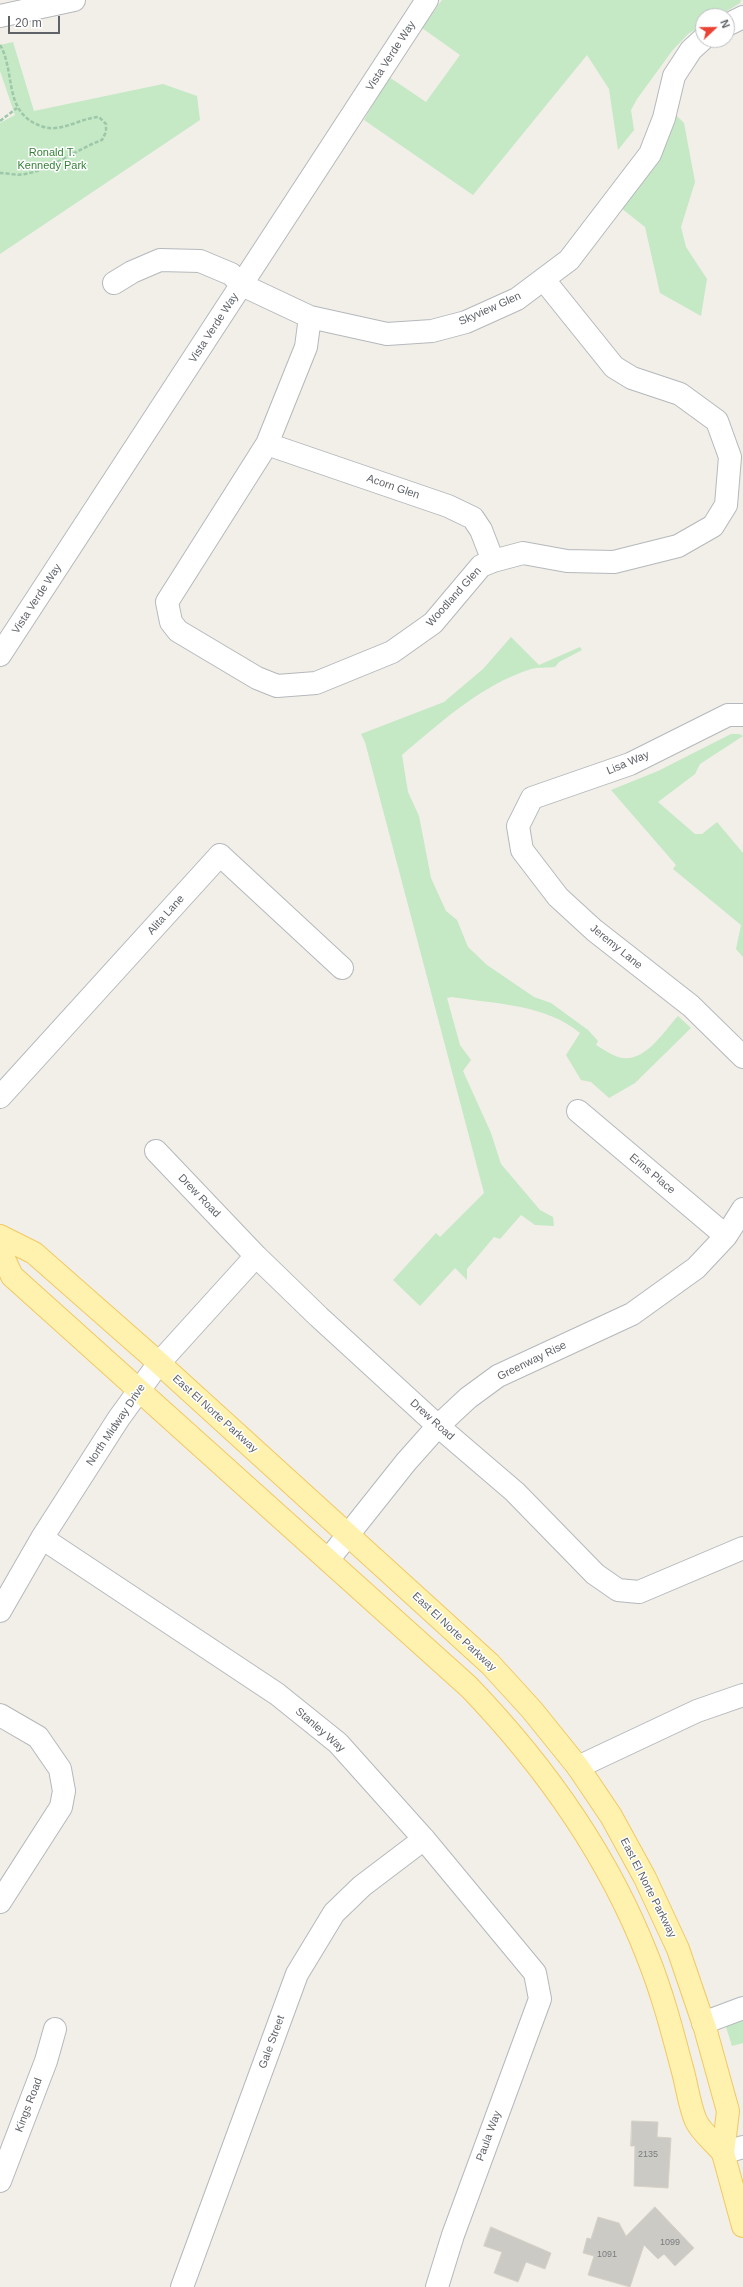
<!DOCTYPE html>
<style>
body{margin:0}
#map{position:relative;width:743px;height:2287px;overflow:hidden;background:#f1efe8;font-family:Arial,sans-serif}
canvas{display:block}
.north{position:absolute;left:695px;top:8px;width:40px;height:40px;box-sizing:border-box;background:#fff;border:1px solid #bfc1c3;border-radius:50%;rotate:68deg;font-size:11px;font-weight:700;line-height:16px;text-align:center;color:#5f6368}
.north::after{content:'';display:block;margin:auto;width:14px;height:18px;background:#ea4335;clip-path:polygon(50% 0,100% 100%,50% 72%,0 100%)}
.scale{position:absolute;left:8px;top:16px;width:52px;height:18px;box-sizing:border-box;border:2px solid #5f6368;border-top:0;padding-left:5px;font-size:12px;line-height:14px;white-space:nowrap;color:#5f6368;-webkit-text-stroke:3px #fff;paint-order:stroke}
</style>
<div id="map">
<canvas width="743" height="2287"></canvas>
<div class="north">N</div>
<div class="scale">20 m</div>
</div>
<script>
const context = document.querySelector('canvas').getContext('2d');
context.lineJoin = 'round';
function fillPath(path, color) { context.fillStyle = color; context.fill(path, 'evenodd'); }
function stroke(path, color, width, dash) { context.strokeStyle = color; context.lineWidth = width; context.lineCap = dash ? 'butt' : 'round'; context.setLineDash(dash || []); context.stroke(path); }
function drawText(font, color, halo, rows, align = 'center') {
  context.font = font + ' Arial,sans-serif'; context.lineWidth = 3; context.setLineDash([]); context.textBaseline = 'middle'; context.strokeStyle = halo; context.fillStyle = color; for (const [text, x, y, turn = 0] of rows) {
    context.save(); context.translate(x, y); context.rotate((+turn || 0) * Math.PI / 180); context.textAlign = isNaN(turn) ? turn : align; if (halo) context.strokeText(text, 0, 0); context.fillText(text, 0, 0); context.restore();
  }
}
const green = new Path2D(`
 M442,0H741L740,3L719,16H703V25L688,34L672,51L637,99L631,110L634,130L618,150L609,89L587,55L473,195L364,120L389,77L426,102L460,55L422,28Z
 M13,42L34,111L163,84L197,96L200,120L0,254V123L15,115L0,71V45Z
 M675,114L684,123L695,182L681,227L686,247L707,279L701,316L660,293L645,227L621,208Z
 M511,637L539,665L580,647L582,650L559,662L555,667C547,668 538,667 531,669C481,685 441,722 402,755L408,792L419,816L431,878L446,911L457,920L468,947L487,965L534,997L551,1003L588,1030L598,1041L596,1045C603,1049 610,1054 618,1057C644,1065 663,1032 678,1016L691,1028L635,1083L609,1098L591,1082L581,1080L566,1055L580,1033C546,1004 494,1004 452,997L447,998L460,1045L471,1060L463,1071L491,1133L501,1164L540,1210L553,1217L554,1226L535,1225L521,1215L500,1239L494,1237L467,1269V1280L455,1268L420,1306L393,1280L436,1233L440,1237L484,1193L365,742L361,734L444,702L483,669Z
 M731,734H739L743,736L700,764L695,774L658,802L695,834H702L717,822L743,853V957L736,949L741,925L673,869L676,865L611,790L658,771Z
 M743,2017V2043L732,2046L725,2024Z`);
const building = new Path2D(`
 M632,2121L658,2122L657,2137L671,2138L668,2188L634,2186L635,2146H631Z
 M655,2207L694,2248L675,2266L664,2254L658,2259L644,2245L630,2287L588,2275L594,2256L583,2253L587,2238L591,2239L598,2217L619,2223L626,2236Z
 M491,2227L551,2253L545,2269L526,2262L518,2282L494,2273L502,2252L484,2246Z`);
const path = new Path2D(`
 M0,45C15,70 4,107 34,123C40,126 47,129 55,128C70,127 83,118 99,117L106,124V132L102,140C77,149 50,170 25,174C17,176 8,173 0,173
 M0,121L17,108`);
const minor = new Path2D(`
 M0,16L74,0
 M727,25L743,17
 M114,283L132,272L160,260L200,261L231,274L242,285L310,317L387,334L432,331L466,322L517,299L569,260L650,154L664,118L674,76L691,50L703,39
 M310,317L306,347L267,444L167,602L171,622L178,631L257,678L277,686L316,683L392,652L433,623L481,566L493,561L523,553L567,561L614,562L678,546L713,526L726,505L730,457L717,421L680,394L632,378L614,367L544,280
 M267,444L448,506L473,518L481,530L493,561
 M0,655L427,0
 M743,715H728L630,764L532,798L518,826L522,850L558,897L594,930L691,1006L743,1057
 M0,1097L220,855L342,968
 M578,1111L726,1236
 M156,1151L256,1256L319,1317L438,1426L515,1492L595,1574L618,1590L639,1592L743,1548
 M42,1538L277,1694L338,1743L424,1839L535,1973L540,1999L453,2235L437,2287
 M328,1560L406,1462L438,1426L468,1398L498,1376L632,1314L696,1268L726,1236L743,1209
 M0,1611L42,1538L119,1418L159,1363L256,1256
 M0,1715L38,1737L60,1769L64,1791L61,1807L0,1902
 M578,1767L697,1711L743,1695
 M703,2023L743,2008
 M723,2153L743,2147
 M0,2181L46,2061L55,2029
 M182,2287L297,1974L334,1913L362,1886L424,1839`);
const major = new Path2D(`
 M0,1236L34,1253L159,1363L490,1664L532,1710L578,1767L611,1816L645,1878L678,1949L705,2028L728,2111L723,2153L743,2226
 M0,1250L12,1276L469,1687C544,1765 607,1853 647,1955C662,1992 672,2030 682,2068C687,2085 689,2105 696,2121C701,2132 715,2143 723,2153`);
const numberNames = [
 ["2135",648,2155],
 ["1099",670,2243],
 ["1091",607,2255]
];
const streetNames = [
 ["Vista Verde Way",391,56,-57],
 ["Skyview Glen",490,309,-24],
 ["Vista Verde Way",214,328,-57],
 ["Acorn Glen",393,487,19],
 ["Woodland Glen",454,597,-48],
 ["Vista Verde Way",37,599,-57],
 ["Lisa Way",628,763,-23],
 ["Alita Lane",166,915,-48],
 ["Jeremy Lane",616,947,39],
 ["Erins Place",652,1174,40],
 ["Drew Road",199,1196,46],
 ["Greenway Rise",532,1361,-26],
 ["East El Norte Parkway",215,1414,42],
 ["Drew Road",432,1420,42],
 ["North Midway Drive",116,1425,-56],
 ["East El Norte Parkway",454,1632,43],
 ["Stanley Way",320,1730,41],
 ["East El Norte Parkway",648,1888,63],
 ["Gale Street",272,2042,-70],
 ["Kings Road",29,2105,-69],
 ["Paula Way",489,2136,-70]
];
const parkNames = [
 ["Ronald T.",52,153],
 ["Kennedy Park",52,166]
];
fillPath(green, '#c5e8c5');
fillPath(building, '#cccac5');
stroke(building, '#d6d1c6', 1);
stroke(minor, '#b5b8bc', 24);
stroke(major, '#f2c960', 24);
stroke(path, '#9cc7a9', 2.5, [4, 2]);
stroke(minor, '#fff', 22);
stroke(major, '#fff2af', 22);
drawText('9px', '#7a7d7f', null, numberNames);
drawText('11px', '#5f6368', '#fff', streetNames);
drawText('11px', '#348238', '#fff', parkNames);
</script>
